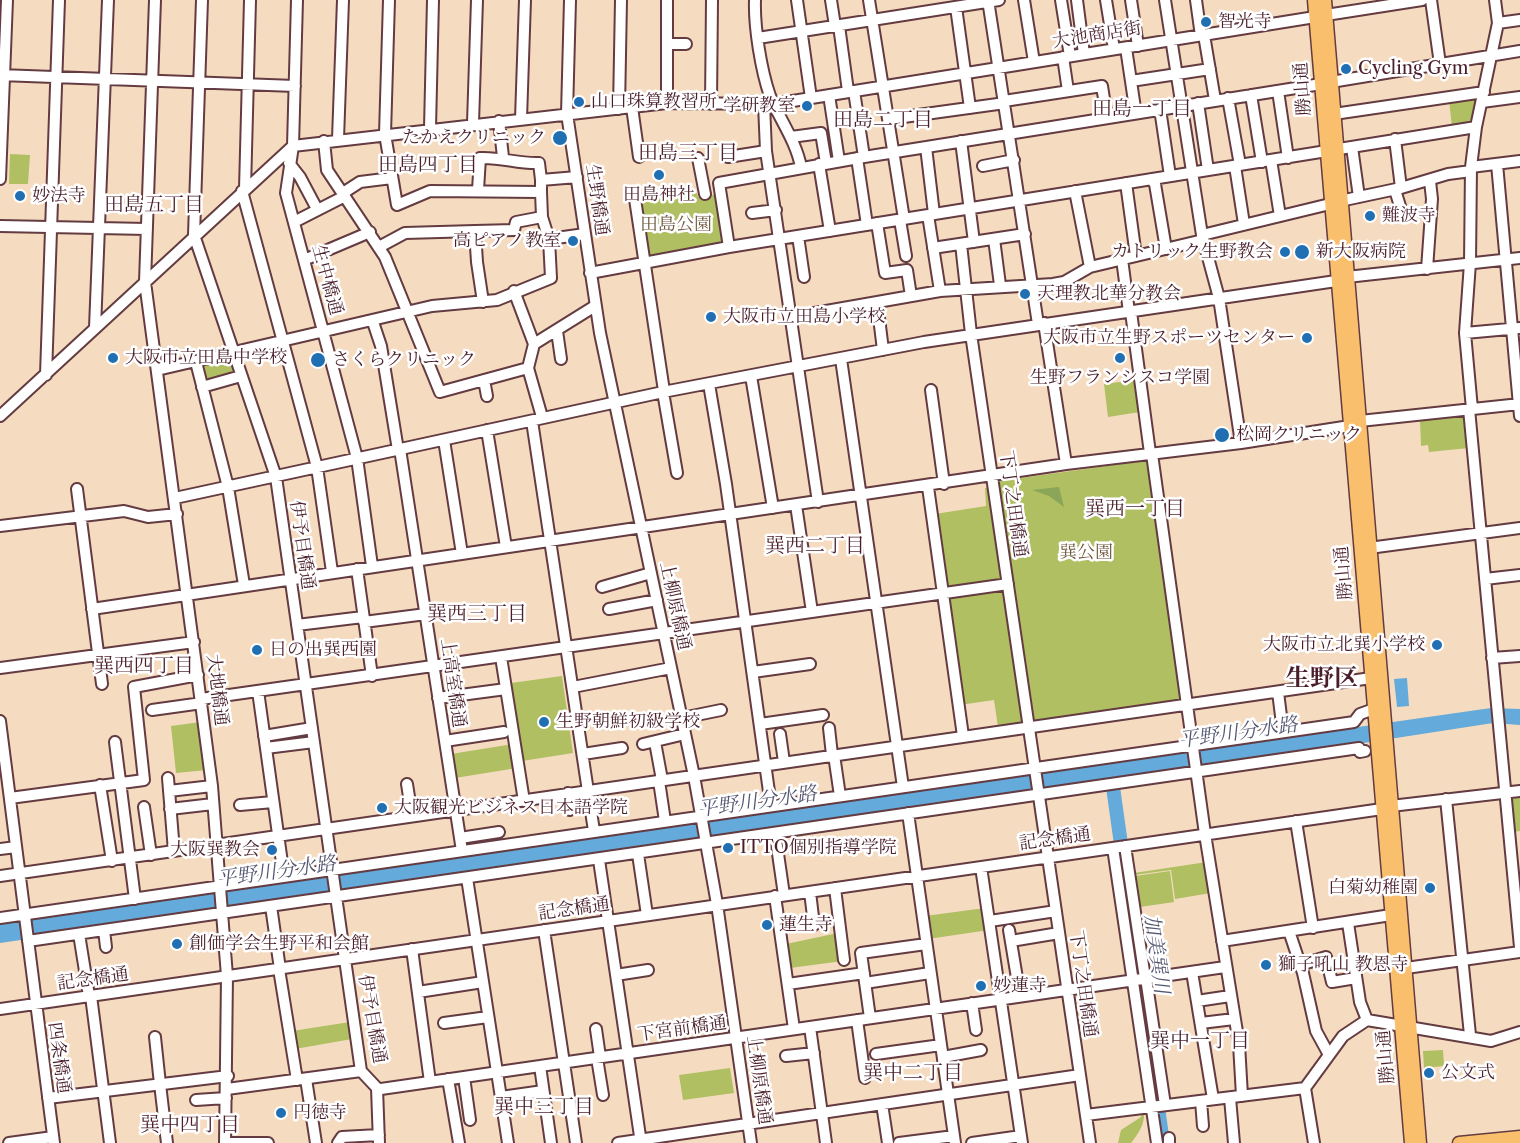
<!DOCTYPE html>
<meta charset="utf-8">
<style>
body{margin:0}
canvas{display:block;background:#f5dcc0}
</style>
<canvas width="1520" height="1143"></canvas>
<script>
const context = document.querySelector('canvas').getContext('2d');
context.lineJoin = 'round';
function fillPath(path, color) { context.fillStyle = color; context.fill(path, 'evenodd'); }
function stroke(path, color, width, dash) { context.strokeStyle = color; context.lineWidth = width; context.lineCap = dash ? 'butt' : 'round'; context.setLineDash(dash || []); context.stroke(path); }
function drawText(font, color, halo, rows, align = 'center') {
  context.font = font + ' "Libre Caslon Text","Noto Serif JP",serif'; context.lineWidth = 5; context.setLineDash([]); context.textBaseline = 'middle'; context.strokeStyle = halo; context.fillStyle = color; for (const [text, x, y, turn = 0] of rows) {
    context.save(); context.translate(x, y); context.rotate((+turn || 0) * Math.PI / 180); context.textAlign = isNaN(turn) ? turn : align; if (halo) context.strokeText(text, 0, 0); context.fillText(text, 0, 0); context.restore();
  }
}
const green = new Path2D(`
 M1480,95L1473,125L1452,128L1449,99Z
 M10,154L30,155L28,184H9Z
 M691,193H697L698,197L718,194L725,245L648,261L638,199Z
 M226,358L231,361L236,375L204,383L202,363Z
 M1136,380L1140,412L1108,417L1104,384Z
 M1464,415L1467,417L1469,448L1429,452L1428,445L1421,446L1420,420Z
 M1150,460L1184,700L1034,722L999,481Z
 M988,487L1003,581L946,589L935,514L986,506L985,488Z
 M1003,590L1023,718L1019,724L998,727L994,700L960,705L944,596Z
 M562,676L573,753L522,761L511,683Z
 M201,722L207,770L176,773L171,726Z
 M513,744L517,768L455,778L451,754Z
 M1520,792V831L1513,832L1510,796Z
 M1207,862L1211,893L1175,899L1171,870L1134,875V873Z
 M1170,871L1174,902L1140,907L1135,876Z
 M985,908L989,930L928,939L925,916Z
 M838,933L843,961L790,968L786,944Z
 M350,1022L352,1039L295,1049L292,1031Z
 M1443,1050L1444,1066L1424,1068L1423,1051Z
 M730,1068L734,1093L683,1100L679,1075Z
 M1141,1112H1144C1145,1124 1138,1134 1131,1143H1118L1121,1130L1141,1117Z`);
const forest = new Path2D(`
 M1059,487L1064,507L1049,496L1032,490Z`);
const water = new Path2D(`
 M1407,678L1409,706L1397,707L1394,679Z
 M1491,708L1520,709V725L1493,723L1176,772L0,943V921Z`);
const river = new Path2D(`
 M1111,773L1163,1143`);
const minor = new Path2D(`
 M155,0L145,282L212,786L227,976L225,1143
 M202,0L194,235L276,477L361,1071L377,1088L379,1143
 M297,0L293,146L286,193L357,458L372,566
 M389,0L385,134L397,205L430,191L541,192V180L577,177
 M570,0L567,114L600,333L694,776L717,904L751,1143
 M755,0C754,27 761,70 770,96C780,120 796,141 801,167
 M797,0L811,98
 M831,0L835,26
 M869,0L904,219
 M988,0L1038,324
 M1024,0L1034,62
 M1061,0L1070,56
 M1077,0L1084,54
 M1106,0L1114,49
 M1131,0L1138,46
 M1165,0L1202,235L1219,298L1241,443
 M1196,0L1201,36
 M1431,0L1440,64
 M956,7L970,108
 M1326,15L1422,0
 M1498,23L1520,20
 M839,26L848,91
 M1204,35L1215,100
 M758,38L999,0
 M667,44H686
 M1126,48L1135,108L1138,113
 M1063,57L1068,91
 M0,75L295,86
 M1131,81L1210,69
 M1331,82L1520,51
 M854,91L864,157
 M1278,91L1288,158
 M829,95L839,161
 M1251,95L1262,162
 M1228,98L1240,165
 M1004,101L1102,86L1107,118
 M1482,102L1520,97
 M667,103V0
 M1198,103L1208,170
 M711,104L712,0
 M764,104L766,151L818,502
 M632,107L639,157
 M619,109L621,0
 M1160,109L1170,176
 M1334,114L1484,92
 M521,119L525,0
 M889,119L1005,103
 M499,121L503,157
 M473,123L477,0
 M430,128L433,0
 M791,137L821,133L826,163
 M338,139L343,0
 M1395,139L1401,188
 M324,141L327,170L385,257L440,392L528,368L534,344L595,306
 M961,141L974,242
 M926,147L934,214
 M1352,147L1359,197
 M728,157L766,151
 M698,158L705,194
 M857,158L867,225
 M1271,160L1280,216
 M289,163L300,177L317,209
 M819,164L830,231
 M1497,164L1520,416
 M983,166L1014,160
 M1235,166L1244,224
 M1471,167L1520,161
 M0,179L7,0
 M1151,179L1155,184L1166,249
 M1126,183L1136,256
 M245,189L250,0
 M478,190L480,158C502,157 518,164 539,163L541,180
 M1395,190L1400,206
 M242,191L317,467L332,572
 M1075,191L1090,267
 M343,193L360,182L392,178
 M635,199L664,391
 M1340,201L1401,188L1448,174L1471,171
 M752,213L776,210
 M928,215L940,291
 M900,220L906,256
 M294,222L345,196
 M877,223L885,273L907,270L911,296
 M0,226L147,229
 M475,231L514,230L516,222L542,217
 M1202,235L1330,204
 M798,236L804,277
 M549,239L585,234
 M994,239L1000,285
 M961,244L971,334L1090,1143
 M379,247L405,233L475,231L477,262L483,302
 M729,247L719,183L864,157L1321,84
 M933,248L1025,234
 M1122,259L1129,312
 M304,260L370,232
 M1427,269L1432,199L1430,181
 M590,273L729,247L1476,127
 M514,291L534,344
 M877,302L883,350
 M1131,312L1150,453
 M792,317L940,291L1053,284L1064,282L1090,267L1203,240
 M373,322L381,346L398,450
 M1044,323L1066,464
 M95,328L108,0
 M557,331L561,359
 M1465,333L1520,328
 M841,359L903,787
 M196,362L228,487L244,585
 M528,368L542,417
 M157,370L432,306L497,300L551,278L549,239L542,217L541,192
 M46,375L59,0
 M751,376L773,508
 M484,380L487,396
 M709,384L726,484L771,806
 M202,387L241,376
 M931,390L944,484
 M663,392L677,473
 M1469,409L1520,947
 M1472,409L1465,333L1470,263L1471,167L1476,127L1498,23L1495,0
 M0,416L293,146L667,103L774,104L1315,17
 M532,421L594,831
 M487,430L506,547
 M444,440L462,554
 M400,449L462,851
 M1152,454L1205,834L1239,1044L1242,1096
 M928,487L963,736
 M77,489L102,684
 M175,498L663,392L924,342L1336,281L1347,277L1520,258
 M796,505L812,612
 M0,526L124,511L148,517L177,514
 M1369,548L1520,528
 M357,569L372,676
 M1485,579L1520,575
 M602,587L651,573
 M92,609L1066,464L1241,443L1350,426L1360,421L1520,404
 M609,609L657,600
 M364,622L426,614
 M297,625L363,617
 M501,657L524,801
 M1492,658L1520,656
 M0,668L194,642
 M753,672L810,664
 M573,687L671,668
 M258,691L284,877
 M1278,692L1283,732
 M438,698L506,689
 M201,699L1008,584
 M152,710L202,703
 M682,718L721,710
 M0,721L54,1143
 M760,724L823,715
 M829,728L832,755
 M780,734L784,762
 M264,736L312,728
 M445,741L504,732
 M115,742L135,899
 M655,742L662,780
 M643,744L685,734
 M266,748L314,742
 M583,754L622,748
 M834,755L840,796
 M168,778L174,851
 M659,781L665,821
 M407,784L412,816
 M100,785L112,861
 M169,791L212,786
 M568,793L570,810
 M10,798L144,780L134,687L198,675
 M1446,799L1470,1035
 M240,805L273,802
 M144,807L151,855
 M170,809L213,804
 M908,813L955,1143
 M1296,821L1313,928
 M775,833L784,895
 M460,838L499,832
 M1125,846L1145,978
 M1113,848L1157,1143
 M0,849L16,847
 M638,854L647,915
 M599,860L641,1143
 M981,867L1022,1143
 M0,876L1371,678
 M467,878L508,1143
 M835,888L844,960
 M810,892L814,925
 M775,896L794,1029
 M271,906L280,969
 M0,918L1354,722L1360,714L1374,709
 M990,921L1056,911
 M1348,923L1360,1002L1367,1020
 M104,930L106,947
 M544,930L576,1143
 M1009,930L1020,996
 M1289,931L1303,973L1316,1031L1328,1053
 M79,934L89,996
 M28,941L1359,748L1360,752L1365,751
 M1011,941L1059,933
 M1222,941L1391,915
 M412,949L430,1082
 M1300,965L1326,957L1332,982L1356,978
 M1406,968L1520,952
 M279,969L297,1080
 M1192,972L1213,1099
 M616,975L648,970
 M1146,978L1165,1105
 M865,983L930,973
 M788,984L864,973
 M418,992L483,982
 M91,996L110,1143
 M1197,1001L1230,996
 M972,1003L976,1030
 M0,1009L1382,809L1391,806L1520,791
 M870,1018L861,953L926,944
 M857,1020L865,1078
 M444,1023L488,1017
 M1201,1023L1234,1019
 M810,1027L826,1143
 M596,1029L600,1057
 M155,1037L160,1084
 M876,1054L941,1045
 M786,1056L814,1053
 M943,1057L981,1050
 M597,1058L603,1095
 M540,1066L551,1143
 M464,1077L470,1120
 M306,1079L316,1143
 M448,1079L459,1143
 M160,1084L167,1143
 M377,1088L381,1089L1225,967
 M1305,1088L1314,1143
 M227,1089L361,1071
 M501,1097L543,1091
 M48,1098L228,1076
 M1230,1098L1234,1143
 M196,1100L226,1098
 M1201,1101L1203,1126
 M882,1104L888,1143
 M1086,1115L1305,1088L1343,1036L1367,1020L1491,1041L1520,1032
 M1169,1138V1143
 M9,1143L53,1137
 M228,1143H268
 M338,1143L342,1137L379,1135
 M618,1143L1080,1075
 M899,1143L954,1136
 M972,1143L1021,1136`);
const major = new Path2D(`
 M1314,0L1411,1143
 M1325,0L1420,1143
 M1459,1143L1520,1137`);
const markers = [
 [1206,22,6,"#1f6fb2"],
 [1346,69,6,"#1f6fb2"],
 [579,102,6,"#1f6fb2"],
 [807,106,6,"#1f6fb2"],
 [560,138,8,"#1f6fb2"],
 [659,175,6,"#1f6fb2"],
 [20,196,6,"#1f6fb2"],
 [1370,216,6,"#1f6fb2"],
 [573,241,6,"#1f6fb2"],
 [1285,252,6,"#1f6fb2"],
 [1302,252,8,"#1f6fb2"],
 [1025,294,6,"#1f6fb2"],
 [711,317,6,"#1f6fb2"],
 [1307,338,6,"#1f6fb2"],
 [113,358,6,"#1f6fb2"],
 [1120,358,6,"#1f6fb2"],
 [318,360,8,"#1f6fb2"],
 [1222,435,8,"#1f6fb2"],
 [1437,645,6,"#1f6fb2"],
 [257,650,6,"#1f6fb2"],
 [544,722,6,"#1f6fb2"],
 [382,808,6,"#1f6fb2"],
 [728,848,6,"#1f6fb2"],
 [272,850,6,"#1f6fb2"],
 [1430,888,6,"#1f6fb2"],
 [767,925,6,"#1f6fb2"],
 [177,944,6,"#1f6fb2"],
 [1266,965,6,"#1f6fb2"],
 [981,986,6,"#1f6fb2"],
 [1429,1073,6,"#1f6fb2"],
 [281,1113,6,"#1f6fb2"]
];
const poiNames = [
 ["智光寺",1218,22],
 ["Cycling Gym",1358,69],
 ["山口珠算教習所",591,102],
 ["学研教室",795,106,"right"],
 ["たかえクリニック",546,138,"right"],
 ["田島神社",659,195,"center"],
 ["妙法寺",32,196],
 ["難波寺",1382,216],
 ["高ピアノ教室",561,241,"right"],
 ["カトリック生野教会",1273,252,"right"],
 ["新大阪病院",1316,252],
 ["天理教北華分教会",1037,294],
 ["大阪市立田島小学校",723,317],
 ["大阪市立生野スポーツセンター",1295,338,"right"],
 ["大阪市立田島中学校",125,358],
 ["さくらクリニック",332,360],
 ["生野フランシスコ学園",1120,378,"center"],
 ["松岡クリニック",1236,435],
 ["大阪市立北巽小学校",1425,645,"right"],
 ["日の出巽西園",269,650],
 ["生野朝鮮初級学校",556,722],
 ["大阪観光ビジネス日本語学院",394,808],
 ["ITTO個別指導学院",740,848],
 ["大阪巽教会",260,850,"right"],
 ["白菊幼稚園",1418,888,"right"],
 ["蓮生寺",779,925],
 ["創価学会生野平和会館",189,944],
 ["獅子吼山 教恩寺",1278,965],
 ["妙蓮寺",993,986],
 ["公文式",1441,1073],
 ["円徳寺",293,1113]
];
const streetNames = [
 ["大池商店街",1097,35,-9],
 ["勝山通",1303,89,-94],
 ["生野橋通",597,200,82],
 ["生中橋通",327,280,75],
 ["下丁之田橋通",1013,504,82],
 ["伊予目橋通",302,545,82],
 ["勝山通",1344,573,-95],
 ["上柳原橋通",675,606,78],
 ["上高室橋通",453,683,82],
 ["大地橋通",217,690,83],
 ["記念橋通",1055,839,-8],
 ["記念橋通",574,909,-8],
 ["記念橋通",93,979,-8],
 ["下丁之田橋通",1083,984,82],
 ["伊予目橋通",372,1019,80],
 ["下宮前橋通",682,1029,-8],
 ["勝山通",1386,1057,-95],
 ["四条橋通",59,1058,82],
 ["上柳原橋通",759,1080,82]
];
const parkNames = [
 ["田島公園",676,225],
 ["巽公園",1086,553]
];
const neighbourhoodNames = [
 ["田島一丁目",1142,109],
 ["田島二丁目",883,120],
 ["田島三丁目",688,153],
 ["田島四丁目",428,165],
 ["田島五丁目",154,205],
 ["巽西一丁目",1135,509],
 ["巽西二丁目",815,546],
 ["巽西三丁目",477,614],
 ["巽西四丁目",144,666],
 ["巽中一丁目",1200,1041],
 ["巽中二丁目",913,1073],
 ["巽中三丁目",544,1107],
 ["巽中四丁目",190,1125]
];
const waterNames = [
 ["平野川分水路",1238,733,-8],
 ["平野川分水路",757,802,-8],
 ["平野川分水路",276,872,-8],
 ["加美巽川",1156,954,82]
];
const districtNames = [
 ["生野区",1322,679]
];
fillPath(green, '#afbf62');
fillPath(forest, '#8ba658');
fillPath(water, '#64aada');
stroke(river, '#64aada', 14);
stroke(minor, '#643b41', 14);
stroke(major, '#643b41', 15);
stroke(minor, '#fff', 10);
stroke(major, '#f9bf6c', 12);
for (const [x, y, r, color] of markers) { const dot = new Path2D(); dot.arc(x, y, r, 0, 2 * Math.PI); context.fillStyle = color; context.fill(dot); stroke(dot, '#fff', 2); }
drawText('18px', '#4a1f2b', '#fff', poiNames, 'left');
drawText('18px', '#4a1f2b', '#fff', streetNames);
drawText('18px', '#6d573e', '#fff', parkNames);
drawText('20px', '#4a1f2b', '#fff', neighbourhoodNames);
drawText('italic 20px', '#545771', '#fff', waterNames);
drawText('bold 24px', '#4a1f2b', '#fff', districtNames);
</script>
